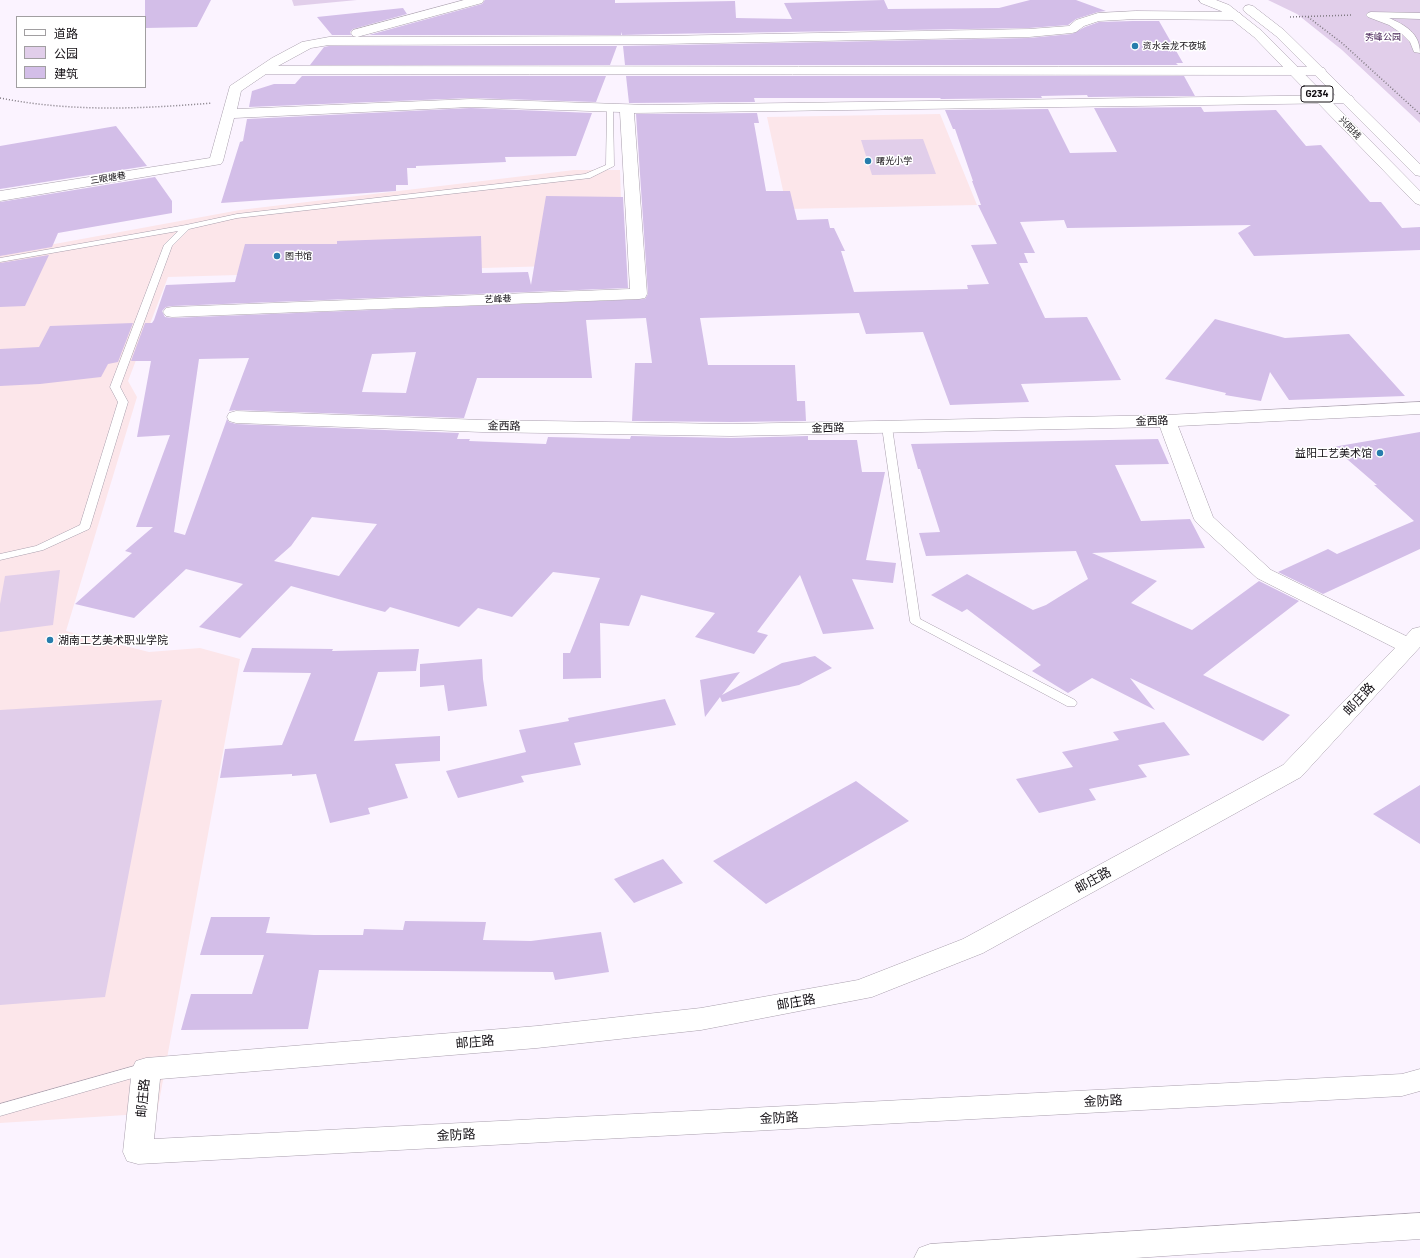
<!DOCTYPE html>
<meta charset="utf-8">
<style>
body{margin:0}
#map{position:relative;width:1420px;height:1258px;overflow:hidden;background:#fbf3ff;font-family:Barlow,"Noto Sans SC",sans-serif}
canvas{display:block}
.legend{position:absolute;left:16px;top:16px;width:130px;height:72px;box-sizing:border-box;background:#fff;border:1px solid #a19fa1;margin:0;padding:5px 7px;list-style:none;font-size:12px;color:#141015}
.legend li{display:flex;align-items:center;gap:8px;height:20px}
.legend b{width:20px;border:1px solid #a19fa1}
</style>
<div id="map">
<canvas width="1420" height="1258"></canvas>
<ul class="legend">
<li><b style="height:5px;background:#fff"></b>道路</li>
<li><b style="height:11px;background:#e1ceea"></b>公园</li>
<li><b style="height:11px;background:#d3bee8"></b>建筑</li>
</ul>
</div>
<script>
const context = document.querySelector('canvas').getContext('2d');
context.lineJoin = 'round';
function fillPath(path, color) { context.fillStyle = color; context.fill(path, 'evenodd'); }
function stroke(path, color, width, dash) { context.strokeStyle = color; context.lineWidth = width; context.lineCap = dash ? 'butt' : 'round'; context.setLineDash(dash || []); context.stroke(path); }
function drawText(font, color, halo, rows, align = 'center') {
  context.font = font + ' Barlow,"Noto Sans SC",sans-serif'; context.lineWidth = 3; context.setLineDash([]); context.textBaseline = 'middle'; context.strokeStyle = halo; context.fillStyle = color; for (const [text, x, y, turn = 0] of rows) {
    context.save(); context.translate(x, y); context.rotate((+turn || 0) * Math.PI / 180); context.textAlign = isNaN(turn) ? turn : align; if (halo) context.strokeText(text, 0, 0); context.fillText(text, 0, 0); context.restore();
  }
}
const education = new Path2D(`
 M940,114L977,205L787,209L767,117Z
 M574,170H620L623,264L168,277L128,381L137,397L66,631L149,652L200,648L240,659L157,1113L0,1123V254L240,210Z`);
const green = new Path2D(`
 M292,0H357L294,6Z
 M1268,0H1420V123L1342,50L1297,14Z
 M923,139L936,174L872,175L861,140Z
 M60,570L53,625L0,632V604L5,576Z
 M162,700L105,997L0,1005V710Z`);
const building = new Path2D(`
 M145,0H211L197,27L145,28Z
 M485,0H615V3L735,1L736,18L792,19L784,3L884,0L888,9L999,8L1030,0H1076L1106,11L1098,12L1076,19L1068,25L1029,28L661,34L622,35V32L621,35H369L482,4Z
 M403,8L407,14L353,29L350,32L351,35H332L317,17Z
 M1133,21H1159L1183,63H1176L1178,65H625L623,46L1029,38L1072,34L1085,27L1099,22Z
 M329,46H617L610,65H310L324,47Z
 M302,76H606L596,102L471,98L249,107L252,91L274,84H295Z
 M626,76H1184L1195,96L1088,97L1087,95L1041,96L1042,98L941,99L940,98H754L755,102L629,103Z
 M1201,107L1204,112L1276,110L1306,146L1321,145L1370,202H1381L1402,228L1420,227V250L1254,256L1238,233L1251,225L1067,228L1064,220L1020,222L1035,253H1024L1028,263H1019L1045,318L1087,317L1121,380L1021,384L1029,402L950,405L923,332L866,334L859,313L700,318L708,365H795L797,401H805L806,421L731,422L632,421L635,363H652L646,318L586,320L592,378H477L464,418L236,410L229,411L249,358L199,359L174,532L185,535L227,419L229,422L236,424L459,433L457,439H470L469,441L546,444L548,437L630,439L631,436L731,438L808,436V440H857L862,472H885L866,560L896,563L893,583L852,579L874,629L823,634L800,575L757,632L768,635L754,654L695,637L715,613L641,595L629,626L600,623L601,678L563,679V653H570L600,578L553,572L512,617L478,608L459,627L390,607L385,612L291,586L240,638L199,627L243,584L186,569L134,618L75,604L132,553L125,551L153,527H136L170,435L137,437L151,361H131L145,323H152L154,320L166,285L235,282L245,244H337V241L481,236L482,273L528,272L531,285L546,196L623,197L628,288L172,306L166,307L162,311L165,317L172,318L645,299L648,294L636,114L757,113L759,123H754L766,191H790L797,220L828,219L830,228H834L845,251H841L854,292L968,289L967,285L989,284L971,245L997,244L978,205H981L972,181H973L955,129H953L945,110L1048,109L1070,153L1117,152L1094,108ZM416,352L406,393L362,392L372,354ZM312,517L377,524L339,576L274,561L291,546Z
 M471,108L592,113L576,156L505,157L506,162L416,166V168H407L408,185H396V191L221,203L240,142L243,141L247,119Z
 M116,126L147,166L0,189V146Z
 M155,177L172,201V213L58,233L52,247L0,256V202Z
 M49,255L25,306L0,307V263Z
 M1215,319L1285,338L1349,334L1405,396L1289,400L1270,372L1261,401L1225,395L1226,393L1165,379Z
 M133,323L118,362L108,364L101,377L40,384L0,386V349L39,347L50,326Z
 M1420,432V549L1323,594L1278,572L1328,549L1337,554L1414,521L1374,485H1377L1333,447Z
 M1158,439L1169,464L1115,465L1141,521L1190,519L1205,548L1092,553L1157,581L1131,603L1192,630L1259,581L1299,601L1203,675L1290,715L1263,741L1130,678L1155,710L1092,678L1068,693L1032,671L1041,665L967,609L962,612L931,595L967,574L1033,610L1046,605L1088,579L1076,551L926,556L919,533L940,532L920,469H918L911,444Z
 M252,648L333,649L332,651L419,649L416,671L378,672L354,741L440,736V761L395,764L408,798L368,808L370,814L330,823L316,774L292,776V774L220,778L225,749L282,745L311,673L243,672Z
 M815,656L832,668L799,685L722,702L720,697L705,717L700,680L740,672L722,695L782,663Z
 M482,659L483,679L487,706L448,711L444,685L420,687V664Z
 M665,699L676,725L574,743L581,765L521,776L524,782L458,798L446,771L526,752L519,730L569,721L568,718Z
 M1164,722L1190,755L1138,765L1147,777L1089,789L1096,800L1039,813L1016,779L1073,767L1062,752L1119,740L1113,732Z
 M856,781L909,821L766,904L713,861Z
 M1420,785V844L1373,814Z
 M663,859L683,883L634,903L614,879Z
 M211,917H270L266,933L314,935H363L364,929L403,930L405,921L486,922L483,940L531,941L601,932L609,972L555,980L553,972L319,970L308,1029L181,1030L191,994H252L264,955H200Z`);
const path = new Path2D(`
 M1290,17L1353,15
 M1308,17L1342,43L1420,114
 M0,98C71,112 140,109 212,103`);
const service = new Path2D(`
 M610,106L613,108L614,166L590,178L237,218L189,229L172,246L120,387L128,402L90,527L89,529L43,550L0,560V554L36,546L80,525L118,402L110,387L164,245L178,231L0,262V258L186,225L237,214L585,174L606,165L607,108Z
 M887,424L892,427L920,619L1075,700L1077,703L1075,706H1067L911,623L910,621L882,427Z
 M145,1063L150,1065L152,1069L150,1073L0,1116V1104Z`);
const pedestrian = new Path2D(`
 M1371,12L1420,13V19L1389,18C1405,25 1420,33 1420,53L1414,52L1410,42L1401,33L1389,25L1368,17L1366,15L1368,13Z`);
const minor = new Path2D(`
 M464,0H484L482,3L357,37L353,36L351,33L353,30Z
 M1136,11L1236,12L1240,13L1242,16L1240,19L1236,20L1136,19L1099,21L1084,26L1076,32L1072,33L1029,37L661,44L329,45L311,48L278,66L1319,67L1324,68L1326,71L1324,74L1319,75L266,74L241,91L237,109L471,99L649,105L1347,95L1352,96L1354,99L1352,102L1347,103L634,113L647,294L645,298L639,299L172,317L166,316L163,312L166,308L172,307L630,289L620,112L471,107L234,118L223,161L221,164L0,201V191L210,158L230,86L272,58L302,42L329,37L661,36L1029,29L1069,26L1076,20L1098,13Z
 M1420,402V414L1178,426L1213,517L1271,570L1406,636L1412,629L1420,627V647L1301,777L983,953L872,997L701,1030L537,1048L160,1079L154,1139L1402,1074L1420,1069V1091L1402,1096L138,1164L127,1161L123,1152L132,1069L136,1061L146,1058L537,1026L701,1008L858,980L963,939L1283,765L1395,648L1257,578L1197,523L1194,519L1160,427L731,436L482,432L236,423L229,421L227,417L229,413L236,411L482,420L731,424L1167,415Z
 M1420,1213V1239L1135,1258H914L919,1248L930,1244Z`);
const trunk = new Path2D(`
 M1199,0H1216L1229,5L1262,31L1420,191V205L1415,203L1254,37L1221,11L1201,3Z
 M1249,5L1253,6L1284,30L1420,164V176L1415,175L1276,36L1245,12L1243,9L1245,6Z`);
const markers = [
 [1135,46,4,"#267dac"],
 [868,161,4,"#267dac"],
 [277,256,4,"#267dac"],
 [1380,453,4,"#267dac"],
 [50,640,4,"#267dac"]
];
const farParknames = [
 ["秀峰公园",1383,37]
];
const farPoinames = [
 ["资水会龙不夜城",1143,46],
 ["曙光小学",876,161],
 ["图书馆",285,256]
];
const farStreetnames = [
 ["兴阳线",1350,128,46],
 ["三眼塘巷",108,178,-9],
 ["艺峰巷",498,299,-2]
];
const shields = [
 [1317,94,32]
];
const shieldNames = [
 ["G234",1317,94]
];
const streetNames = [
 ["金西路",1152,421,-2],
 ["金西路",504,426,1],
 ["金西路",828,428,-1]
];
const poiNames = [
 ["益阳工艺美术馆",1372,453],
 ["湖南工艺美术职业学院",58,640,"left"]
];
const nearStreetnames = [
 ["邮庄路",1359,699,-47],
 ["邮庄路",1093,880,-29],
 ["邮庄路",796,1002,-10],
 ["邮庄路",475,1042,-5],
 ["邮庄路",143,1098,-85],
 ["金防路",1103,1101,-3],
 ["金防路",779,1118,-3],
 ["金防路",456,1135,-3]
];
fillPath(education, '#fce6ea');
fillPath(green, '#e1ceea');
fillPath(building, '#d3bee8');
stroke(service, '#a99fad', 1);
stroke(pedestrian, '#a99fad', 1);
stroke(minor, '#a99fad', 1);
stroke(trunk, '#a99fad', 1);
stroke(path, '#7f7981', 1.5, [1, 2]);
fillPath(service, '#fff');
fillPath(pedestrian, '#fff');
fillPath(minor, '#fff');
fillPath(trunk, '#fff');
for (const [x, y, r, color] of markers) { const dot = new Path2D(); dot.arc(x, y, r, 0, 2 * Math.PI); context.fillStyle = color; context.fill(dot); stroke(dot, '#fff', 1.5); }
drawText('9px', '#4b295a', '#fff', farParknames);
drawText('9px', '#141015', '#fff', farPoinames, 'left');
drawText('9px', '#141015', '#fff', farStreetnames);
for (const [x, y, w] of shields) { const box = new Path2D(); box.roundRect(x - w / 2, y - 8, w, 16, 3); context.fillStyle = '#fff'; context.fill(box); stroke(box, '#141015', 1); }
drawText('bold 10px', '#141015', null, shieldNames);
drawText('11px', '#141015', '#fff', streetNames);
drawText('11px', '#141015', '#fff', poiNames, 'right');
drawText('13px', '#141015', '#fff', nearStreetnames);
</script>
